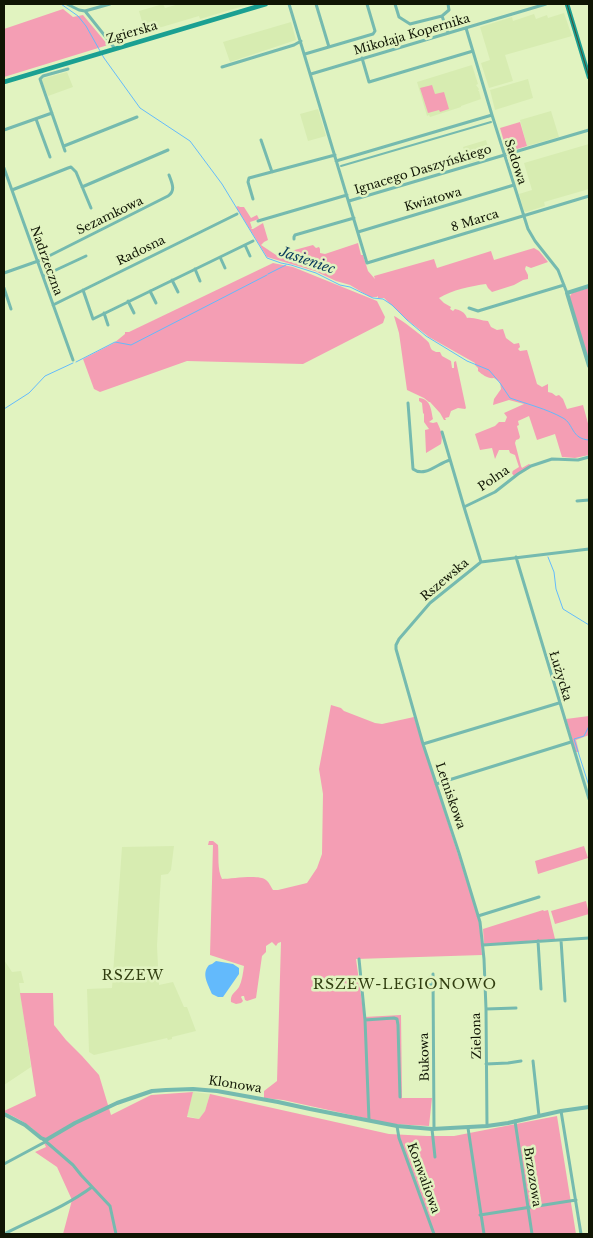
<!DOCTYPE html>
<meta charset="utf-8">
<style>
body{margin:0}
#map{position:relative;width:593px;height:1238px;overflow:hidden;background:#e1f3c0;font-family:"Libre Baskerville",serif}
canvas{display:block}
.frame{position:absolute;inset:0;border:5px solid #101504;pointer-events:none}
</style>
<div id="map">
<canvas width="593" height="1238"></canvas>
<div class="frame"></div>
</div>
<script>
const context = document.querySelector('canvas').getContext('2d');
context.lineJoin = 'round';
function fillPath(path, color) { context.fillStyle = color; context.fill(path, 'evenodd'); }
function stroke(path, color, width, dash) { context.strokeStyle = color; context.lineWidth = width; context.lineCap = dash ? 'butt' : 'round'; context.setLineDash(dash || []); context.stroke(path); }
function drawText(font, color, halo, rows, align = 'center') {
  context.font = font + ' "Libre Baskerville",serif'; context.lineWidth = 5; context.setLineDash([]); context.textBaseline = 'middle'; context.strokeStyle = halo; context.fillStyle = color; for (const [text, x, y, turn = 0] of rows) {
    context.save(); context.translate(x, y); context.rotate((+turn || 0) * Math.PI / 180); context.textAlign = isNaN(turn) ? turn : align; if (halo) context.strokeText(text, 0, 0); context.fillText(text, 0, 0); context.restore();
  }
}
const built = new Path2D(`
 M163,4L165,8L179,4H195L196,5L199,4H250L200,19L199,16L145,32L139,11Z
 M564,13L572,36L505,55L513,81L489,88L481,63L490,60L480,27L512,17L513,21L534,14L536,19L547,15L548,18Z
 M291,22L296,40L230,62L223,42Z
 M472,65L478,84L476,85L479,89L478,91H479L481,99L461,106V107L430,117L429,115L427,116L417,82Z
 M67,72L73,87L48,96L41,79Z
 M528,79L533,98L495,110L490,90Z
 M318,109L326,136L308,141L300,114Z
 M551,111L559,137L527,146L520,120Z
 M486,140L491,156L469,163L463,147Z
 M589,144L588,164L589,189L544,202L545,206L526,212L524,211L519,194L532,190L524,163Z
 M174,846L171,870L168,874L161,875L157,946L159,985L173,982L184,1007H187L196,1031L172,1037V1039L168,1040L167,1038L94,1055L89,1052L87,989L112,988L122,847Z
 M4,960L12,972L21,971L24,983H19L31,1067L4,1085Z
 M193,1092L210,1094L205,1111L199,1119L187,1116Z`);
const green = new Path2D(`
 M63,9L73,17L83,15L108,45L4,77V29Z
 M432,85L435,94L444,92L449,109L440,112L439,110L428,113L420,88Z
 M520,122L527,146L507,152L500,128Z
 M238,206L240,207H244L251,218L257,215L259,219L250,222L252,228L251,229H253L263,223L268,240L264,242L261,245L276,255L313,245L316,248L319,247L320,249V253L325,254L358,243L361,255H363L368,271L375,279L374,276L434,259L437,268L491,251L494,260L534,248L539,251L548,262L531,268L526,266L525,269L528,275V279L523,280L514,285L492,292L488,288L486,284C471,286 452,290 439,298L444,303L451,307L450,309L453,311L455,309C460,310 465,312 467,318C474,317 481,321 488,321L491,327L497,330L503,329L506,338L514,344L519,343L520,347L518,349L520,351L527,350L537,384L542,387L548,384V392L552,393L556,396L559,395L563,399L567,409L583,405L589,427V455L575,458L562,457L555,434L537,440L529,416L518,421L519,425L517,426L520,437L519,439L516,440L515,443L521,466L522,468L529,464L531,465L514,476L511,472L519,467L515,455L510,453L509,450H499L495,459L492,448L480,450L475,434L495,426L499,422H505L507,417L504,413L524,404L509,400L493,405L494,399L501,389L500,382L494,378C488,379 483,375 478,371V368L475,365V363L429,337L406,319L384,298H378V296L377,297H370L350,285L336,281L315,271L267,257L236,207Z
 M273,263L293,267L377,301L385,317L383,323L303,364L187,361L100,392L94,389L83,359L114,343L125,334V332H129Z
 M589,288V361L570,299V296L572,293Z
 M394,316C399,318 427,339 429,343C430,345 430,348 432,350L436,352H440L442,356L451,361L452,368H454V362L456,361L466,408L465,409L458,408L451,411L449,417L445,418L446,420H444L440,413L430,402H429L424,398L407,390L399,333Z
 M419,398C431,399 431,410 433,419L429,422L433,423L437,422C441,430 443,436 441,444L426,453L425,430L429,429L424,422V414L423,413L422,403L419,401Z
 M331,705L341,708L344,711L375,723L382,724L414,717L479,920L482,955L356,959L364,1017L401,1015L402,1098H432L429,1126L392,1124L283,1100L264,1098V1091L277,1081L281,942L278,943L276,946L272,942L266,946V952L262,956L256,998L247,1001L245,1000L244,996H242L241,997L243,1001L241,1003L236,1004L231,1002C230,994 235,993 239,987C242,981 243,973 244,966L210,955L213,845H208L209,841H213L218,845C219,856 217,869 222,879C232,879 259,874 266,880C269,882 271,887 273,890H278L307,883L317,868L322,854L323,794L319,769Z
 M589,716V735L576,740L579,752H576L566,719Z
 M584,846L588,858L538,874L535,861Z
 M586,901L589,914L555,924L551,911Z
 M543,910L544,911L548,910L555,939L484,944L483,929Z
 M20,993H53L54,1025L66,1040L82,1056L99,1075L111,1115L151,1095L193,1092L187,1117L199,1119L205,1111L210,1094L389,1134L427,1136H454L557,1116L576,1234H63L72,1200L57,1167L35,1152L46,1147C38,1128 21,1120 4,1112V1111L36,1096Z`);
const water = new Path2D(`
 M216,961L233,964L239,968V974L223,997H218L212,994C208,984 201,974 209,965L212,964Z`);
const stream = new Path2D(`
 M61,4L78,16L86,26L104,58L140,108L190,141L222,184L267,258L281,263L291,265L316,273L340,285L350,287L373,298L383,299L392,305L407,320L426,336L467,361L489,370L500,383L510,398C527,404 547,409 563,418C574,424 571,439 589,440
 M268,274L286,265
 M76,362L115,342L131,345L267,275
 M4,409L29,393L45,376L73,363
 M548,557L554,572L556,589L563,609L589,625
 M589,726L584,736L574,739L589,786`);
const pedestrian = new Path2D(`
 M341,166L491,122`);
const minor = new Path2D(`
 M67,4L79,10L85,11L113,46L114,48
 M289,4L367,263L589,196
 M316,4L329,47
 M395,4L399,17L410,24L442,16
 M85,11L110,4
 M466,28L492,115L528,229L535,241L558,270L567,293
 M448,33L442,16L449,10L448,4
 M305,54L373,34L375,31L367,4
 M362,58L369,82L473,51
 M222,67L294,45L301,41
 M311,74L546,4
 M36,119L50,157
 M4,130L52,113
 M261,140L272,172
 M64,146L137,117
 M65,151L40,79L43,76L68,69
 M336,161L492,115
 M4,168L73,360
 M82,187L168,150
 M12,190L68,168L71,167L76,172L91,208
 M253,199L248,182L249,178L335,155
 M349,201L589,130
 M258,221L347,195
 M358,232L514,185
 M294,239V237L295,235L354,218
 M245,245L250,256
 M220,257L225,268
 M195,269L200,281
 M4,273L41,260L168,196C176,191 172,183 169,175
 M43,276L86,256
 M172,280L178,292
 M4,288L11,309
 M83,290L93,319L253,241
 M150,291L156,303
 M128,301L134,313
 M53,305L237,214
 M469,308L478,311L564,285
 M104,313L108,325
 M408,403L413,469C425,478 438,463 450,460
 M442,432L464,507
 M577,501L589,500
 M516,557L589,799
 M481,562L464,507L495,492L518,474L531,466L552,459L578,460L589,457
 M423,744L559,703
 M436,784L571,742
 M478,916L539,897
 M561,940L565,1001
 M538,941L541,989
 M483,945L589,938
 M359,959L365,1020L369,1120
 M433,974L434,1129
 M411,984L433,985
 M486,1009L516,1008
 M365,1020L394,1018L397,1019L398,1025L400,1097
 M533,1061L539,1116
 M486,1064L508,1063L521,1061
 M561,1111L581,1234
 M515,1121L532,1234
 M397,1126L399,1138L434,1234
 M487,1126L486,1009L484,959L480,922L459,853L423,744L396,649V645L399,639L430,603L481,562L589,549
 M468,1128L484,1234
 M432,1129L435,1157
 M43,1139L73,1165L81,1175L110,1206L116,1234
 M4,1164L45,1142
 M480,1215L576,1200
 M4,1234C33,1219 65,1207 92,1187`);
const tertiary = new Path2D(`
 M589,286L567,293L589,366
 M4,1114L25,1125L41,1138L46,1140L75,1123L117,1103L152,1091L166,1090L193,1089L217,1091L278,1102L310,1109L397,1126L432,1129L487,1126L508,1123L561,1111L589,1107`);
const secondary = new Path2D(`
 M567,4L589,77
 M4,82L266,4`);
const tram = new Path2D(`
 M567,4L589,77`);
const streetNames = [
 ["Zgierska",132,33,-16],
 ["Mikołaja Kopernika",412,35,-16],
 ["Sadowa",515,162,72],
 ["Ignacego Daszyńskiego",423,170,-17],
 ["Kwiatowa",433,200,-16],
 ["Sezamkowa",110,216,-26],
 ["8 Marca",475,221,-17],
 ["Radosna",141,251,-26],
 ["Nadrzeczna",46,261,70],
 ["Polna",494,479,-34],
 ["Rszewska",445,580,-40],
 ["Łużycka",560,676,73],
 ["Letniskowa",450,796,71],
 ["Zielona",477,1036,-91],
 ["Bukowa",425,1057,-91],
 ["Klonowa",235,1085,9],
 ["Brzozowa",532,1177,81],
 ["Konwaliowa",423,1178,70]
];
const waterNames = [
 ["Jasieniec",307,261,19]
];
const neighbourhoodNames = [
 ["RSZEW",133,976],
 ["RSZEW-LEGIONOWO",405,985]
];
fillPath(built, '#d7ecb1');
fillPath(green, '#f49eb4');
fillPath(water, '#63bafc');
stroke(stream, '#63bafc', 1);
stroke(pedestrian, '#75baaf', 2);
stroke(minor, '#75baaf', 3);
stroke(tertiary, '#75baaf', 4);
stroke(secondary, '#1ba092', 4.5);
stroke(tram, '#464e34', 1);
drawText('12px', '#101504', '#e1f3c0', streetNames);
drawText('italic 14px', '#0a3b5c', '#e1f3c0', waterNames);
context.letterSpacing = '1px';
drawText('14px', '#313e10', '#e1f3c0', neighbourhoodNames);
context.letterSpacing = '0px';
</script>
